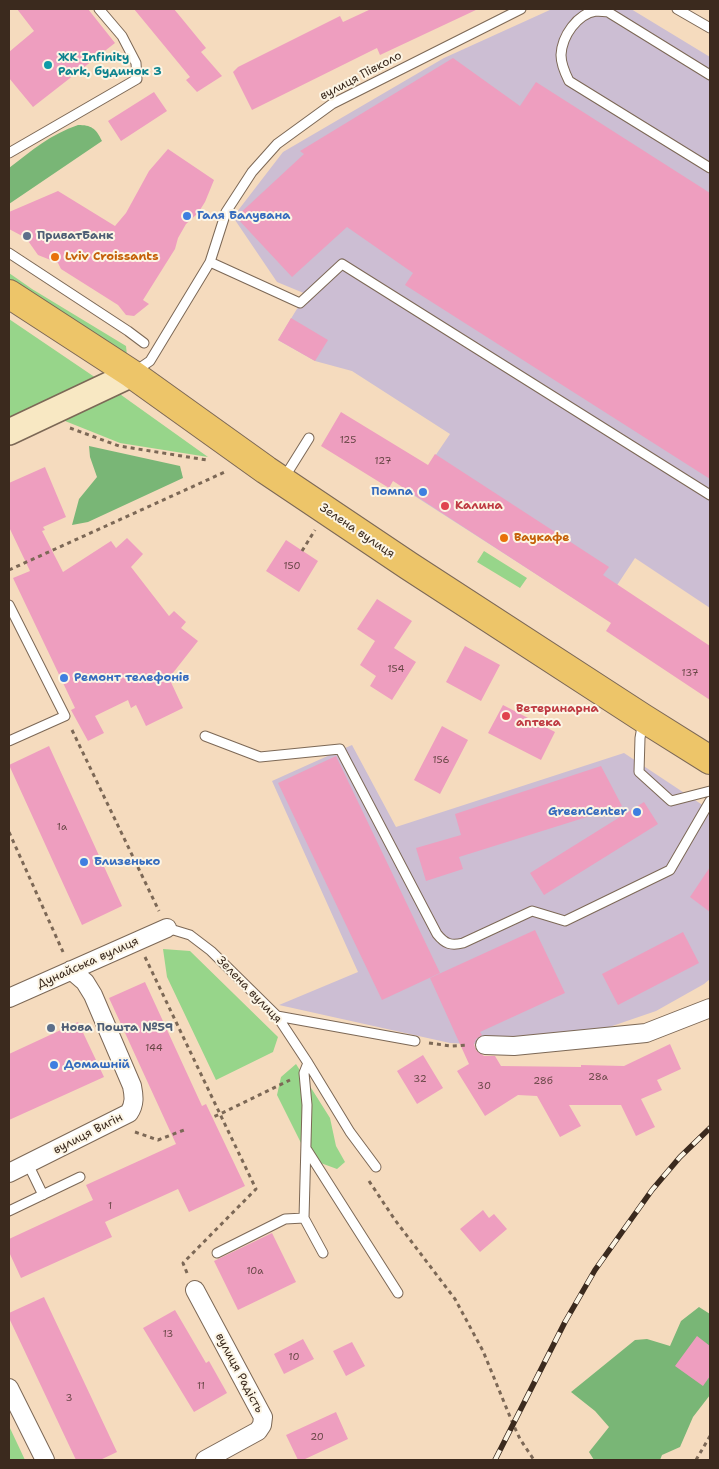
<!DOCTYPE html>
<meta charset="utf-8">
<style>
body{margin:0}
#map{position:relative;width:719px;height:1469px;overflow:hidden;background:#f5dbbe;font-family:"Shantell Sans",sans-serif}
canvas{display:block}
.frame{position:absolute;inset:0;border:10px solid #3b2a1e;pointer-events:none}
</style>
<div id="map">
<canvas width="719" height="1469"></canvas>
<div class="frame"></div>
</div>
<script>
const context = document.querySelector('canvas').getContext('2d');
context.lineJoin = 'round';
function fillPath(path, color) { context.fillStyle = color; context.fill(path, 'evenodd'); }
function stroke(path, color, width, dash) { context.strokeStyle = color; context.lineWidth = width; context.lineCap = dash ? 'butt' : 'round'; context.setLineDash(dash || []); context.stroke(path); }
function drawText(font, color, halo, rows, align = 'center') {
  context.font = font + ' "Shantell Sans",sans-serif'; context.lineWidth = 4; context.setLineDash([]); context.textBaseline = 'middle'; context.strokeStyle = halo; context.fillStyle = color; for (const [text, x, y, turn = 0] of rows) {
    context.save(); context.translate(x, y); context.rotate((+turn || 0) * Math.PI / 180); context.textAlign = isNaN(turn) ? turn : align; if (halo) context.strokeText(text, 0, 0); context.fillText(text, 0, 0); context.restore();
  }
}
const industrial = new Path2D(`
 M552,9H631L710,57V608L635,558L598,614L410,493L450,434L352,371L315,361L278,340L306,294L277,282L233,217L283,152L444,58Z
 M352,745L396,827L624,753L710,810V979L704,984L656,1011L589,1034L514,1046L450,1043L279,1005L358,972L272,781Z`);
const green = new Path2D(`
 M9,273L32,289L126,346L127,356L9,279Z
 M9,319L99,380L9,419Z
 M117,392L208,457L120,443L60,419Z
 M484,551L527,578L520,588L477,562Z
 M163,949L190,951L278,1037L273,1052L216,1080L167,977Z
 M296,1064L330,1118L336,1146L345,1162L337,1169L318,1162L303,1147L277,1095L281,1077Z
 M9,1426L25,1460H9Z`);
const forest = new Path2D(`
 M78,125C91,125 96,128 102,141L9,204V168C31,151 51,134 78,125Z
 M89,446L180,466L183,478L88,522L72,525L79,499L97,477L90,457Z
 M699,1307L710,1314V1395L693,1417L680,1447L662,1455L660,1460H594L589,1452L609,1427L595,1411L571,1392L635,1340L647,1339L670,1346L681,1321Z`);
const building = new Path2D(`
 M17,9H88L115,43L33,107L9,78V52L34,31Z
 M134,9H174L206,48L201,52L222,76L197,92L186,80L190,77Z
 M371,9H478L380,55L377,48L252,110L233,72L238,67L340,16L343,22Z
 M453,58L520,106L536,82L710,193V479L405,285L413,273L347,227L292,277L236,217L304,154L300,151Z
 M154,92L167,111L121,141L108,121Z
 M168,149L214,180L205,202L198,213L186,224L178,238L175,249L143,300L149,304L134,316L126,315L118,305L61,269L58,263L38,255L26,238L9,229V212L58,191L115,226L126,213L149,171Z
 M291,318L328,340L315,361L278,340Z
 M341,412L428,465L435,454L609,567L603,575L710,646V700L606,631L611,623L393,481L389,488L321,446Z
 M45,467L66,517L43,527L45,530L42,531L63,572L111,541L116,548L127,538L143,554L131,567L169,616L174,611L186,622L181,628L198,641L169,678L183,708L146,726L136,705L131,708L128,700L95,716L104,733L88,741L71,710L75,708L13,578L30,571L9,527V483Z
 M286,540L318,561L299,592L266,571Z
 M377,599L412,621L394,648L416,662L392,700L370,686L376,676L360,665L375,641L357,629Z
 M465,646L500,665L481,701L446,682Z
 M503,705L555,732L541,760L488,733Z
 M442,726L468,740L440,794L414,780Z
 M49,746L122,906L82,925L9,765Z
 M336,756L440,973L382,1000L278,783Z
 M601,766L622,806L459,857L463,869L426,881L416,848L461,835L455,814Z
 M644,802L658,824L544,895L530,873Z
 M710,867V912L690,897Z
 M535,930L565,993L480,1032L482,1035L476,1039L474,1044L476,1050L484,1056H495L501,1066L581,1067V1065L624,1066L670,1044L681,1069L657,1080L662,1090L641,1099L655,1127L636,1136L621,1105H569L581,1126L560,1137L537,1096L518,1095L485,1116L457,1071L469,1064L430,978Z
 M683,932L699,963L618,1005L602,974Z
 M145,982L202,1106L206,1104L245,1186L189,1212L178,1189L105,1222L112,1237L21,1278L9,1252V1239L93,1200L86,1185L176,1144L109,998Z
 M78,1022L104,1077L9,1120V1054Z
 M423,1055L443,1088L417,1104L397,1071Z
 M483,1210L489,1218L494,1214L507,1229L480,1252L460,1229Z
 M272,1233L296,1282L238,1310L214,1261Z
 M44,1297L117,1452L100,1460H76L9,1318V1313Z
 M175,1310L206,1363L209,1361L227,1393L194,1412L143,1328Z
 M697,1336L710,1346V1376L703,1386L675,1366Z
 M303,1339L314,1359L284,1374L274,1354Z
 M352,1342L365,1366L346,1376L333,1351Z
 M336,1412L348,1439L303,1460H298L286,1435Z`);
const path = new Path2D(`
 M70,428L119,446L207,460
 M302,551L315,530
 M9,570L227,471
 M72,730L159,911
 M9,832L63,952
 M145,957L220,1114L213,1117
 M429,1043L451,1046L467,1045
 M135,1132L158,1140L184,1130
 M369,1181L395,1220L455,1299L483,1351L513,1424L520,1439L534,1460
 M187,1273L183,1263L256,1189L220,1114L290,1080
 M696,1460L710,1436`);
const lane = new Path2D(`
 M677,9L710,28
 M710,75L608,12C605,12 600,11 596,11C577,14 562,36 561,55C561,64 565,73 569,81L710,168
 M9,153L137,79L136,63L122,36L99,9
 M9,253L128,331L144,343
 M210,262L300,303L342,264L710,495
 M134,372L150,361L210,262L226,212L252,172L277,144L332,104L521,9
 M284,478L309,438
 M9,605L65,716L9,741
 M643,721L640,738L639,772L671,801L710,791
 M205,736L260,757L340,749L437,934C445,944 451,946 463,943L532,911L565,921L670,870L710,801
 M167,928L190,935L211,951L277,1016L308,1063L304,1073L307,1105L304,1218L323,1253
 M277,1016L415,1041
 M308,1063L350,1132L376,1167
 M307,1150L398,1293
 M28,1164L43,1195
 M9,1211L80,1177
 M217,1253L285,1219L304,1218`);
const street = new Path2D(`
 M9,998L167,928
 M485,1045L514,1046L646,1033L710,1008
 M9,1173L129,1113C135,1104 134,1096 132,1086L93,995L85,982L71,970
 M195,1290L263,1417L262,1425L258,1431L205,1460
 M9,1388L45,1460`);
const secondary = new Path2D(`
 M9,432L132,374`);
const primary = new Path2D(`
 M9,294L132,374L266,470L409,566L643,718L710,760`);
const rail = new Path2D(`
 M495,1460L565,1322L595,1270L652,1190L680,1157L710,1128`);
const markers = [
 [48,65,5,"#0f9aa8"],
 [187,216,5,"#3f7fe0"],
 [27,236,5,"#5c6f8a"],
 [55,257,5,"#e8710a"],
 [423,492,5,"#3f7fe0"],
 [445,506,5,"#e0444e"],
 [504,538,5,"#e8710a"],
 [64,678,5,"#3f7fe0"],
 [506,716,5,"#e0444e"],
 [637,812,5,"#3f7fe0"],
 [84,862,5,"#3f7fe0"],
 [51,1028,5,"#5c6f8a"],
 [54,1065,5,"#3f7fe0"]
];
const numberNames = [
 ["125",348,440],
 ["127",383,461],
 ["150",292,566],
 ["154",396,669],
 ["137",690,673],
 ["156",441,760],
 ["1а",62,827],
 ["144",154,1048],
 ["28а",598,1077],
 ["32",420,1079],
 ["28б",543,1081],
 ["30",484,1086],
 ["1",110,1206],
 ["10а",255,1271],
 ["13",168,1334],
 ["10",294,1357],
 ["11",201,1386],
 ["3",69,1398],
 ["20",317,1437]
];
const cultureNames = [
 ["ЖК Infinity",58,58],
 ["Park, будинок 3",58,72]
];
const streetNames = [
 ["вулиця Півколо",361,76,-28],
 ["Зелена вулиця",357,531,34],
 ["Дунайська вулиця",88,963,-24],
 ["Зелена вулиця",249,990,46],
 ["вулиця Вигін",88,1134,-27],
 ["вулиця Радість",239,1373,62]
];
const shopNames = [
 ["Галя Балувана",197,216],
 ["Помпа",413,492,"right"],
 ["Ремонт телефонів",74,678],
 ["GreenCenter",627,812,"right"],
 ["Близенько",94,862],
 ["Домашній",64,1065]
];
const serviceNames = [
 ["ПриватБанк",37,236],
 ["Нова Пошта №59",61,1028]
];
const foodNames = [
 ["Lviv Croissants",65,257],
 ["Ваукафе",514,538]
];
const healthNames = [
 ["Калина",455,506],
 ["Ветеринарна",516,709],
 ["аптека",516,723]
];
fillPath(industrial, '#ccbed3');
fillPath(green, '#97d58a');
fillPath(forest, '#79b676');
fillPath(building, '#ee9ebf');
stroke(lane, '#7c6856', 11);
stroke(street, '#7c6856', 20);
stroke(secondary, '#7c6856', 28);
stroke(primary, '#7c6856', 30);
stroke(path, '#7c6856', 3, [4, 4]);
stroke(lane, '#fff', 9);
stroke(street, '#fff', 18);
stroke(secondary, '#f8e8c3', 25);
stroke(primary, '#edc569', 28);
stroke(rail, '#3b2a1e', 5.5);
stroke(rail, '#fcf5e5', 4, [11]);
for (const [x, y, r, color] of markers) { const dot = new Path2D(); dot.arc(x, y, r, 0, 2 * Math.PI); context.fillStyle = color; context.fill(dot); stroke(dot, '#fcf5e5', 2); }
drawText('10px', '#684746', null, numberNames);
drawText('bold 12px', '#0d838f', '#fcf5e5', cultureNames, 'left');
drawText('12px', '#3b2a1e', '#fcf5e5', streetNames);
drawText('bold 12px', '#366cbe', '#fcf5e5', shopNames, 'left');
drawText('bold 12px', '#4e5e75', '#fcf5e5', serviceNames, 'left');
drawText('bold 12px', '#c56008', '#fcf5e5', foodNames, 'left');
drawText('bold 12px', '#be3a42', '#fcf5e5', healthNames, 'left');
</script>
